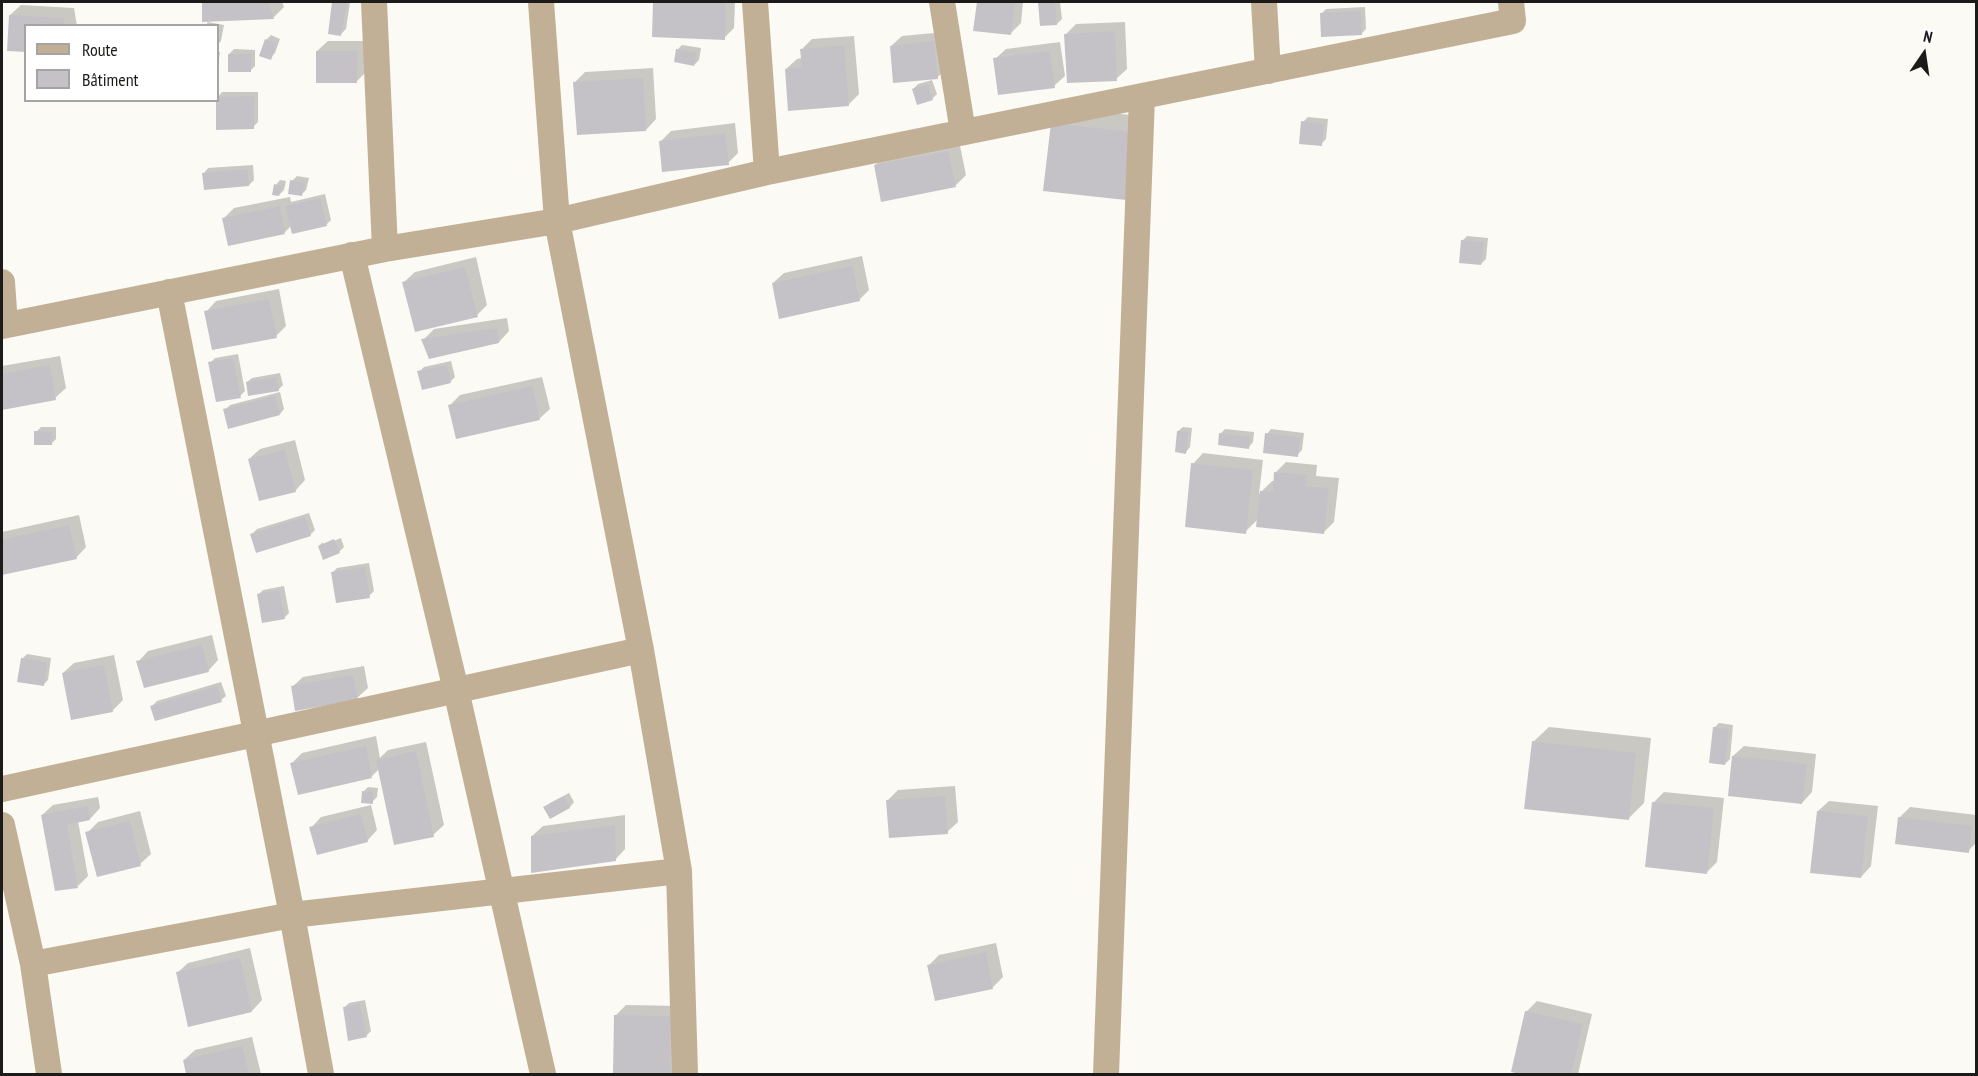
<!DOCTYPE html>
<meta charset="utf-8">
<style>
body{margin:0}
#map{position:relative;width:1978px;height:1076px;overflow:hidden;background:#fcfaf4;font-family:"PT Sans Narrow",sans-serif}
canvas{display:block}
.frame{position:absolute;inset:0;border:3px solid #1c1b19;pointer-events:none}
.legend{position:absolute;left:24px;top:24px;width:195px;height:78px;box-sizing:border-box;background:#fff;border:2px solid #a4a4a3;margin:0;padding:8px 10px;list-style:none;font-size:18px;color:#1c1b19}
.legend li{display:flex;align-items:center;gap:12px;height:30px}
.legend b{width:30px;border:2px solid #a4a4a3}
.north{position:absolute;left:1894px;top:24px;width:60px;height:60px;-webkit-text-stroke:4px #fff;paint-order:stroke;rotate:13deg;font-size:16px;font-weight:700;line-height:24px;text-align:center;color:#1c1b19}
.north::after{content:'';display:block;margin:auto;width:21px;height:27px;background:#1c1b19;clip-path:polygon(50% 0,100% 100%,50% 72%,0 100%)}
</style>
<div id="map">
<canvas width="1978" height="1076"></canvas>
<div class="frame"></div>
<ul class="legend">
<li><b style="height:8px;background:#c1b095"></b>Route</li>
<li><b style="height:16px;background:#c4c2c7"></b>Bâtiment</li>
</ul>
<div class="north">N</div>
</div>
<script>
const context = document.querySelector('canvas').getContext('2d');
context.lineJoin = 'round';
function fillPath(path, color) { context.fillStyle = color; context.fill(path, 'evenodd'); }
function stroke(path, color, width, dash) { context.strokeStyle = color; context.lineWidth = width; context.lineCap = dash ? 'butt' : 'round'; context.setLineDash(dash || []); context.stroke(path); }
const shadow = new Path2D(`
 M204,2H282L284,7L274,17L204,20Z
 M334,2H350L346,29L341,34L329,33Z
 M654,2H735L734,28L724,38L653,35Z
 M978,2H1023L1021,23L1010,34L974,29Z
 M1039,2H1060L1062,19L1057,24L1041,25Z
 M21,5L74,8L77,26H26L10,15Z
 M1365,7L1366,29L1361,34L1321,14L1326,9Z
 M208,22L224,25L221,41L218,44V26H205Z
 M1125,22L1127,69L1116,79L1066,34L1076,24Z
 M944,32L947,67L937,78L891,46L902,36Z
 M271,35L280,39L275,53L270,58L266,40Z
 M854,36L859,94L848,105L786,69L797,59L802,58V49L812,39Z
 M328,41H367V71L356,82L317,51Z
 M1060,42L1065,76L1054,86L995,59L1006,49Z
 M682,45L701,48L699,60L694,65L677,50Z
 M234,49L255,50V66L250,71L229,54Z
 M218,52H220L218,65Z
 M653,68L656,119L646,130L575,82L585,72Z
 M932,80L937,94L932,99L913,89L918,84Z
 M222,92H258V122L253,127L218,100V97Z
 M1068,108L1148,117L1045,190Z
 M1308,117L1328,119L1326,139L1321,144L1303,122Z
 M735,123L738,153L728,163L660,142L671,131Z
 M959,141L966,175L955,186L875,165L886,155Z
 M253,165L254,180L249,185L204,173L208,168Z
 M297,176L309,178L306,190L301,195L292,181Z
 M280,180L286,181L284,190L279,195L276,185Z
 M325,194L331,220L326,225H292L285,232L223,219L234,208L290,197L291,202Z
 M1467,236L1488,238L1486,259L1481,264L1462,241Z
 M862,256L869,290L859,300L773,283L784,273Z
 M476,257L487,305L477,315L404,282L415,272Z
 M279,289L286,326L276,336L206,312L216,301Z
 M507,318L509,331L499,342L423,340L434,329Z
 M238,354L245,391L240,396L210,363L215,358Z
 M60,356L66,388L55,398L2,408V366Z
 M451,361L455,377L450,382L419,372L424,367Z
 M280,373L283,385L278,390L247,382L252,378Z
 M542,377L550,409L539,419L450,405L460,395Z
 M280,392L284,409L280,414L225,410L230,405Z
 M41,427H56V439L51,444L36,432Z
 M1183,427L1192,428L1190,447L1186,452L1178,431Z
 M1225,429L1254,432L1253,442L1249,447L1220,434Z
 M1271,429L1304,433L1302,450L1297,455L1267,434Z
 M295,440L305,480L295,491L249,459L260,449Z
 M1203,453L1263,460L1259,494L1272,481H1275L1276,472L1286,462L1317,465L1316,476L1339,478L1334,522L1323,533L1258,519L1245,532L1193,464Z
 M309,513L315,530L310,535L252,534L257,529Z
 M79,515L86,547L76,558L2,574V532Z
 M341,538L344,547L339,552L319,546L323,542V545Z
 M369,563L374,591L369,596L332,573L337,568Z
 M284,586L289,613L284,618L258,595L263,590Z
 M212,635L218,660L208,671L138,662L148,651Z
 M27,654L51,658L48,680L43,685L22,659Z
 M114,655L123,700L112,711L63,673L74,663Z
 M364,666L368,688L357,698L292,687L303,677Z
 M221,682L226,696L221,700L152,706L157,701Z
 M1719,723L1733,725L1730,759L1725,764L1714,728Z
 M1549,727L1651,738L1644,803L1628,819L1533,742Z
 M376,736L380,758L388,750L426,742L444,825L433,835L379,769L372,776L292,763L302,753Z
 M1744,746L1816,754L1812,792L1802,803L1733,756Z
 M955,786L958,822L947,832L887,801L898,790Z
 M368,787L378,788L377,797L372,802L363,792Z
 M1664,792L1724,798L1717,862L1706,873L1654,802Z
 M569,793L574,802L570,807L545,808L550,803Z
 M98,797L100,808L90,819L78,821L88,876L78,886L42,815L53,805Z
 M1829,801L1878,806L1871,866L1861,877L1818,811Z
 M371,805L377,830L367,841L311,828L321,817Z
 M1910,807L1976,815V843L1968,851L1899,818Z
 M140,811L151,854L140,864L87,833L98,822Z
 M625,815V849L615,860L532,836L543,826Z
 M996,943L1003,977L993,987L936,999L929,965L939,955Z
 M250,948L262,1000L252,1011L177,973L188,963Z
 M365,1000L371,1031L366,1036L344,1008L349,1003Z
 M1537,1001L1592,1014L1578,1074H1527L1513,1071L1526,1012Z
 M626,1005L680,1006L679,1074H615L616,1015Z
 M252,1037L261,1074H188L184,1060L195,1050Z`);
const building = new Path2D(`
 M202,2H268L274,19L202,22Z
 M332,2L347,3L341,36L328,34Z
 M653,2H726L725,40L652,37Z
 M977,2H1015L1011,35L973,31Z
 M1038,2H1055L1057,25L1040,26Z
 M1361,11L1362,35L1321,37L1320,13Z
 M9,15L64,18L65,26H26V52L7,51Z
 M1115,31L1117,81L1067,83L1064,34Z
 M265,39L277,44L271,60L259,56Z
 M934,41L938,79L893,83L890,46Z
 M844,45L849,106L788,111L785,69L802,67L800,49Z
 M676,49L697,53L694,66L674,62Z
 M316,51H357V83H316Z
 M1050,51L1055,88L998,95L993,58Z
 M228,54H251V72H228Z
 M643,78L646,131L577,135L573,82Z
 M928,84L933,100L917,105L912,89Z
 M254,96V129L216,130V100H218V97Z
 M1301,121L1324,124L1322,146L1299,144Z
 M1051,123L1133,132L1126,200L1043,191Z
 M725,133L729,165L662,172L659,141Z
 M948,151L956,187L881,202L874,165Z
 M248,169L249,186L204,190L202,173Z
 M290,180L305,183L302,196L288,194Z
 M274,184L282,186L279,196L272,195Z
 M320,198L327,226L292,234L285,206Z
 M280,206L285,234L228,246L222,218Z
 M1461,240L1484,242L1481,265L1459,263Z
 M852,266L860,301L779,319L772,283Z
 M465,267L478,317L415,332L402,282Z
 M269,299L277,338L212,350L204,311Z
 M497,328L499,343L429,359L421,339Z
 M233,358L241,398L216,402L208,362Z
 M50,365L56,400L2,410V374Z
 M447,365L451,383L422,390L417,371Z
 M276,377L279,391L248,396L246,382Z
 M532,386L540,420L456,439L448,405Z
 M275,396L280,415L228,429L223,409Z
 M34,431L52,432V445H34Z
 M1177,431L1188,432L1186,454L1175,452Z
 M1219,433L1250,437L1249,449L1218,445Z
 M1265,433L1300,437L1298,457L1263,453Z
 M285,450L296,492L259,501L248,459Z
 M1191,463L1253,470L1246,534L1185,527Z
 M1274,472L1308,475L1306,486L1329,488L1324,534L1256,527L1260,491L1273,492Z
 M305,517L311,536L256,553L250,534Z
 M69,525L77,559L2,575V540Z
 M334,539L340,553L323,560L318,546Z
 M365,567L370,598L336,603L331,572Z
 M279,590L285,619L262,623L257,594Z
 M202,645L209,672L144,688L136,661Z
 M21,658L47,662L44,686L17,682Z
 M104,665L113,712L71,720L62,673Z
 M353,675L358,700L295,711L291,686Z
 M217,686L222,702L155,721L150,706Z
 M1713,727L1729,729L1725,765L1709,763Z
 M1532,741L1636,753L1629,820L1524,809Z
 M366,746L372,778L298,795L290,763Z
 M416,751L434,837L394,845L376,760Z
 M1732,756L1807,764L1802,804L1728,796Z
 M362,791L373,792V804L361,803Z
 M564,796L570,808L550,819L543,807Z
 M945,796L948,834L889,838L886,800Z
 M1652,802L1714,808L1707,874L1645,867Z
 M88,806L90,820L67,825L78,888L55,891L41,815Z
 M1817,811L1868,816L1861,878L1810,873Z
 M361,814L368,842L317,855L309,827Z
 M1898,817L1972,826L1969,853L1895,844Z
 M130,821L141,866L97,877L85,832Z
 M615,825L616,861L531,873V836Z
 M986,952L993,989L935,1001L927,965Z
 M240,958L252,1012L188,1027L176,972Z
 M360,1004L367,1037L348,1041L343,1007Z
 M1525,1011L1583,1024L1571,1074H1520L1511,1072Z
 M614,1015L671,1016L670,1074H613Z
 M242,1046L249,1074H186L183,1060Z`);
const minor = new Path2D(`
 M374,2L385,249
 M541,2L557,221L641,650L679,871L685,1074
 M755,2L767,172
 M942,2L963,132
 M1264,2L1268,71
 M352,255L456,690L543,1074
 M2,282L5,325
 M169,292L292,915L321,1074
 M2,326L385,249L557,221L767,172L1513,21L1511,2
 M2,789L641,650
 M2,825L33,964L49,1074
 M33,964L292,915L679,871
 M1106,1074L1142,97`);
fillPath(shadow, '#0003');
fillPath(building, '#c4c2c7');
stroke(minor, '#c1b095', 26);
</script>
